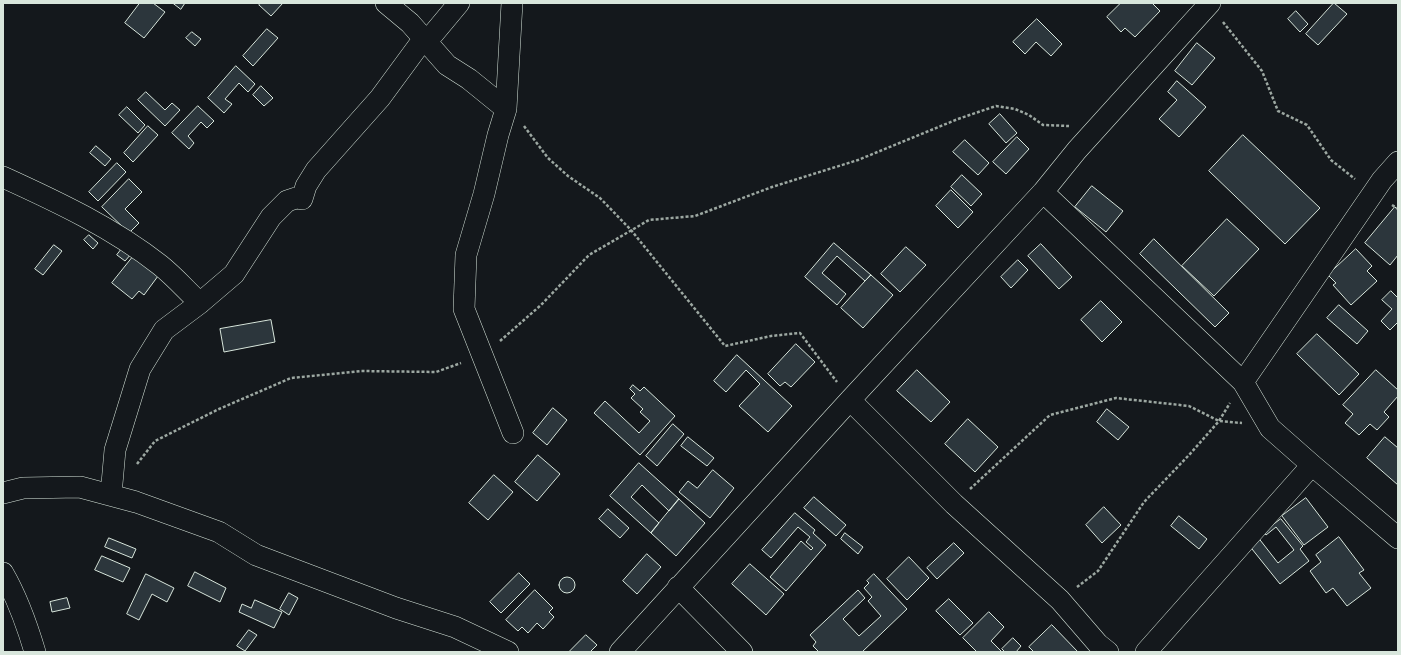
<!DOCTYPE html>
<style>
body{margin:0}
#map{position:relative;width:1401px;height:655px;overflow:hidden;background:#14181c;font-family:Roboto,sans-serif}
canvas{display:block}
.frame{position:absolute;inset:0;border:4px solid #d8e6dc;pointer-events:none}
</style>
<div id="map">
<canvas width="1401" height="655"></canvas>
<div class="frame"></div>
</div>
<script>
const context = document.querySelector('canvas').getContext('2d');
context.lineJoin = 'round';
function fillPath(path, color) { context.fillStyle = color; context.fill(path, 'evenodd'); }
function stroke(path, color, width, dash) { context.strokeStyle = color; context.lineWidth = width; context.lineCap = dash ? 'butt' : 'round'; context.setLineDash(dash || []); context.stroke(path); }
const building = new Path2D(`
 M140,3H153L165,12L144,38L125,23Z
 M173,3H185L181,9Z
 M261,3H283L271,16L259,5Z
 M1121,3H1152L1160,11L1135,37L1125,28L1121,32L1107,17Z
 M1334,3L1347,14L1318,45L1306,34Z
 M1296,11L1308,24L1300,32L1288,19Z
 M1037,19L1062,44L1051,56L1036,42L1025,54L1013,42Z
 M267,29L278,38L253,66L243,56Z
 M192,32L201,39L195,46L186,38Z
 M1197,43L1215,58L1192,85L1175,71Z
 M236,66L255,84L248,92L239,83L225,99L232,104L224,113L208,98Z
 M1177,81L1206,107L1179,137L1159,119L1177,100L1168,92Z
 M261,86L273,98L264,106L253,95Z
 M146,92L165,110L172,103L180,110L165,126L138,100Z
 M198,106L214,121L207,128L201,122L188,136L194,143L189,149L172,133Z
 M127,107L145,125L138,133L119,115Z
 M1000,114L1017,133L1006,143L989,124Z
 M148,126L158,135L133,162L124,153Z
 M1243,135L1320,208L1285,244L1209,171Z
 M1017,137L1029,149L1006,174L993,162Z
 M965,140L989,163L978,175L953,152Z
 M96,146L111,159L105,166L90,153Z
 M117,163L126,172L98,201L89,192Z
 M962,175L982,194L971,206L951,187Z
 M129,179L142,192L125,209L139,223L129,233L102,207Z
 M1092,186L1123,211L1106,232L1075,207Z
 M951,190L973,212L958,228L936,206Z
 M1395,207L1398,210V255L1390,265L1365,243Z
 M1227,219L1259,249L1214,296L1182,266Z
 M89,235L98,243L93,249L84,240Z
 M1154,239L1229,313L1215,327L1140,254Z
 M834,243L871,275L865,281L837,256L822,273L846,294L837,305L805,277Z
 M1041,244L1072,277L1059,289L1028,256Z
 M54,245L62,251L43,275L35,269Z
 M124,246L132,253L125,261L117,255Z
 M906,247L926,265L900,292L881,274Z
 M1356,249L1372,266L1367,271L1377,281L1351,305L1333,285L1336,283L1328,275Z
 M136,253L161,272L144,295L139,291L132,299L112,283Z
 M1018,260L1028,270L1011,288L1001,277Z
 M871,275L893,295L863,328L841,308Z
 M1391,291L1398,298V322L1390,330L1381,321L1392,309L1382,300Z
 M1101,301L1122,322L1102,342L1081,320Z
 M1339,305L1368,331L1357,344L1327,318Z
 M271,320L275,342L224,352L220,329Z
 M1317,334L1359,374L1339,395L1297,354Z
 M796,344L815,362L791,387L785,382L780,386L768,374Z
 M737,355L792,406L768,432L739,406L760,384L746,370L726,392L714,381Z
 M917,370L950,402L931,422L897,391Z
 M1376,370L1398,390V396L1384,412L1389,417L1377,430L1370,424L1359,435L1345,423L1353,414L1343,405Z
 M633,385L640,391L644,387L675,416L640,455L594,413L605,401L639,433L650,421L640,412L643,409L631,398L635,394L630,389Z
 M553,408L567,420L547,445L533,433Z
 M1107,409L1129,427L1118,440L1097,422Z
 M968,419L998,447L975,472L945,444Z
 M673,424L684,434L657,466L646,456Z
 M688,437L714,458L707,466L681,446Z
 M1385,437L1398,448V485L1367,458Z
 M538,455L560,474L537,501L515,482Z
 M639,463L679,499L669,511L642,485L631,497L659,523L651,533L610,496Z
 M713,470L734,488L710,518L679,492L688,481L697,488Z
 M494,475L513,492L488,520L469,503Z
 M814,497L846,525L836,536L804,508Z
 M1306,498L1328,527L1304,545L1282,516Z
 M679,499L705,523L676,556L651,533Z
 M1104,507L1121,525L1102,543L1086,525Z
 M608,509L629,528L620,538L599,519Z
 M795,513L815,530L813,533L826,545L786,591L770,577L801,541L811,550L813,548L806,542L810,537L798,527L771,558L762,550Z
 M1179,516L1207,539L1199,549L1171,526Z
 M1281,519L1303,546L1300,549L1309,561L1280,584L1248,544L1257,536L1278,563L1294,550L1276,527L1266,535L1264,532Z
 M845,533L863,547L858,554L841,539Z
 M1339,537L1364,570L1359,573L1371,588L1347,606L1333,588L1326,593L1310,571L1321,562L1316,555Z
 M109,538L136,549L132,558L105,547Z
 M954,543L964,553L937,579L927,568Z
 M647,554L661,567L637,594L623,581Z
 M102,556L130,568L123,582L95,570Z
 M909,557L929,578L907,600L887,579Z
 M750,564L784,594L766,615L732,584Z
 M195,572L226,588L220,602L188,586Z
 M519,573L530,584L501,613L490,602Z
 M146,574L174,588L167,602L152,594L139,620L127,614Z
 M874,574L907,609L862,652H819L813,646L816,642L810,635L858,590L865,598L843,619L859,636L881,616L868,601L872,597L864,588L869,583L867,581Z
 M559 585a8 8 0 1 1 16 0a8 8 0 1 1-16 0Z
 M535,590L553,608L549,612L554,617L543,629L537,623L528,633L522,627L518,631L506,620Z
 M289,593L298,598L289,615L280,609Z
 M67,598L70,608L52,612L50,602Z
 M949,599L973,623L960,635L936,611Z
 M255,600L282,612L274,628L239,612L242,604L251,608Z
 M989,612L1004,627L991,641L1002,652H977L963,638Z
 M1052,625L1078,652H1034L1029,647Z
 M249,630L257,635L245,651L237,646Z
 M586,635L597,645L590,652H569Z
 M1013,638L1021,646L1016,652H1005L1002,649Z`);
const path = new Path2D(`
 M1223,22L1262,71L1278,111L1307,125L1331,160L1355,179
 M524,126L548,158L568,176L600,198L631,230L725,346L771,336L800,333L837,382
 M1392,205L1398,209
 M500,341L541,305L589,255L649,220L695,216L772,187L858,160L958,119L996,106L1015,109L1029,115L1043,125L1069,126
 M137,464L155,441L219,409L291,378L361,371L436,372L461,363
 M970,489L1050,415L1116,398L1189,406L1219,421L1242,423
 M1077,587L1098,571L1144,502L1189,455L1219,421L1230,403`);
const street = new Path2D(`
 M386,3L410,23L447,65L469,79L506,109
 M512,3L506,109L498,135L484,194L466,255L464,309L513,433
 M3,177C58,202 113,228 160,265C175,277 187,291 200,303
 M1043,192L1243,382L1270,428L1312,465L1398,538
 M1243,382L1382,180L1398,162
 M850,400L954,504L1060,600L1098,644L1108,652
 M3,493L23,488L80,487L136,502L219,532L256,555L396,608L455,627L508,652
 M111,495L115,450L140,369L164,330L200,303L234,274L271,217L287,201L296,198L302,199L306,186L316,170L380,98L419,45L434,33L459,3
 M3,573C17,597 27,625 35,652
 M678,587L742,652
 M620,652L850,400L1043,192L1077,150L1210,3
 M1146,652L1312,465`);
fillPath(building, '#2c363c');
stroke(building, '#d8e6dc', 1);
stroke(street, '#d8e6dc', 22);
stroke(path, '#9da8a2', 2.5, [3, 2]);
stroke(street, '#14181c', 21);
</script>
